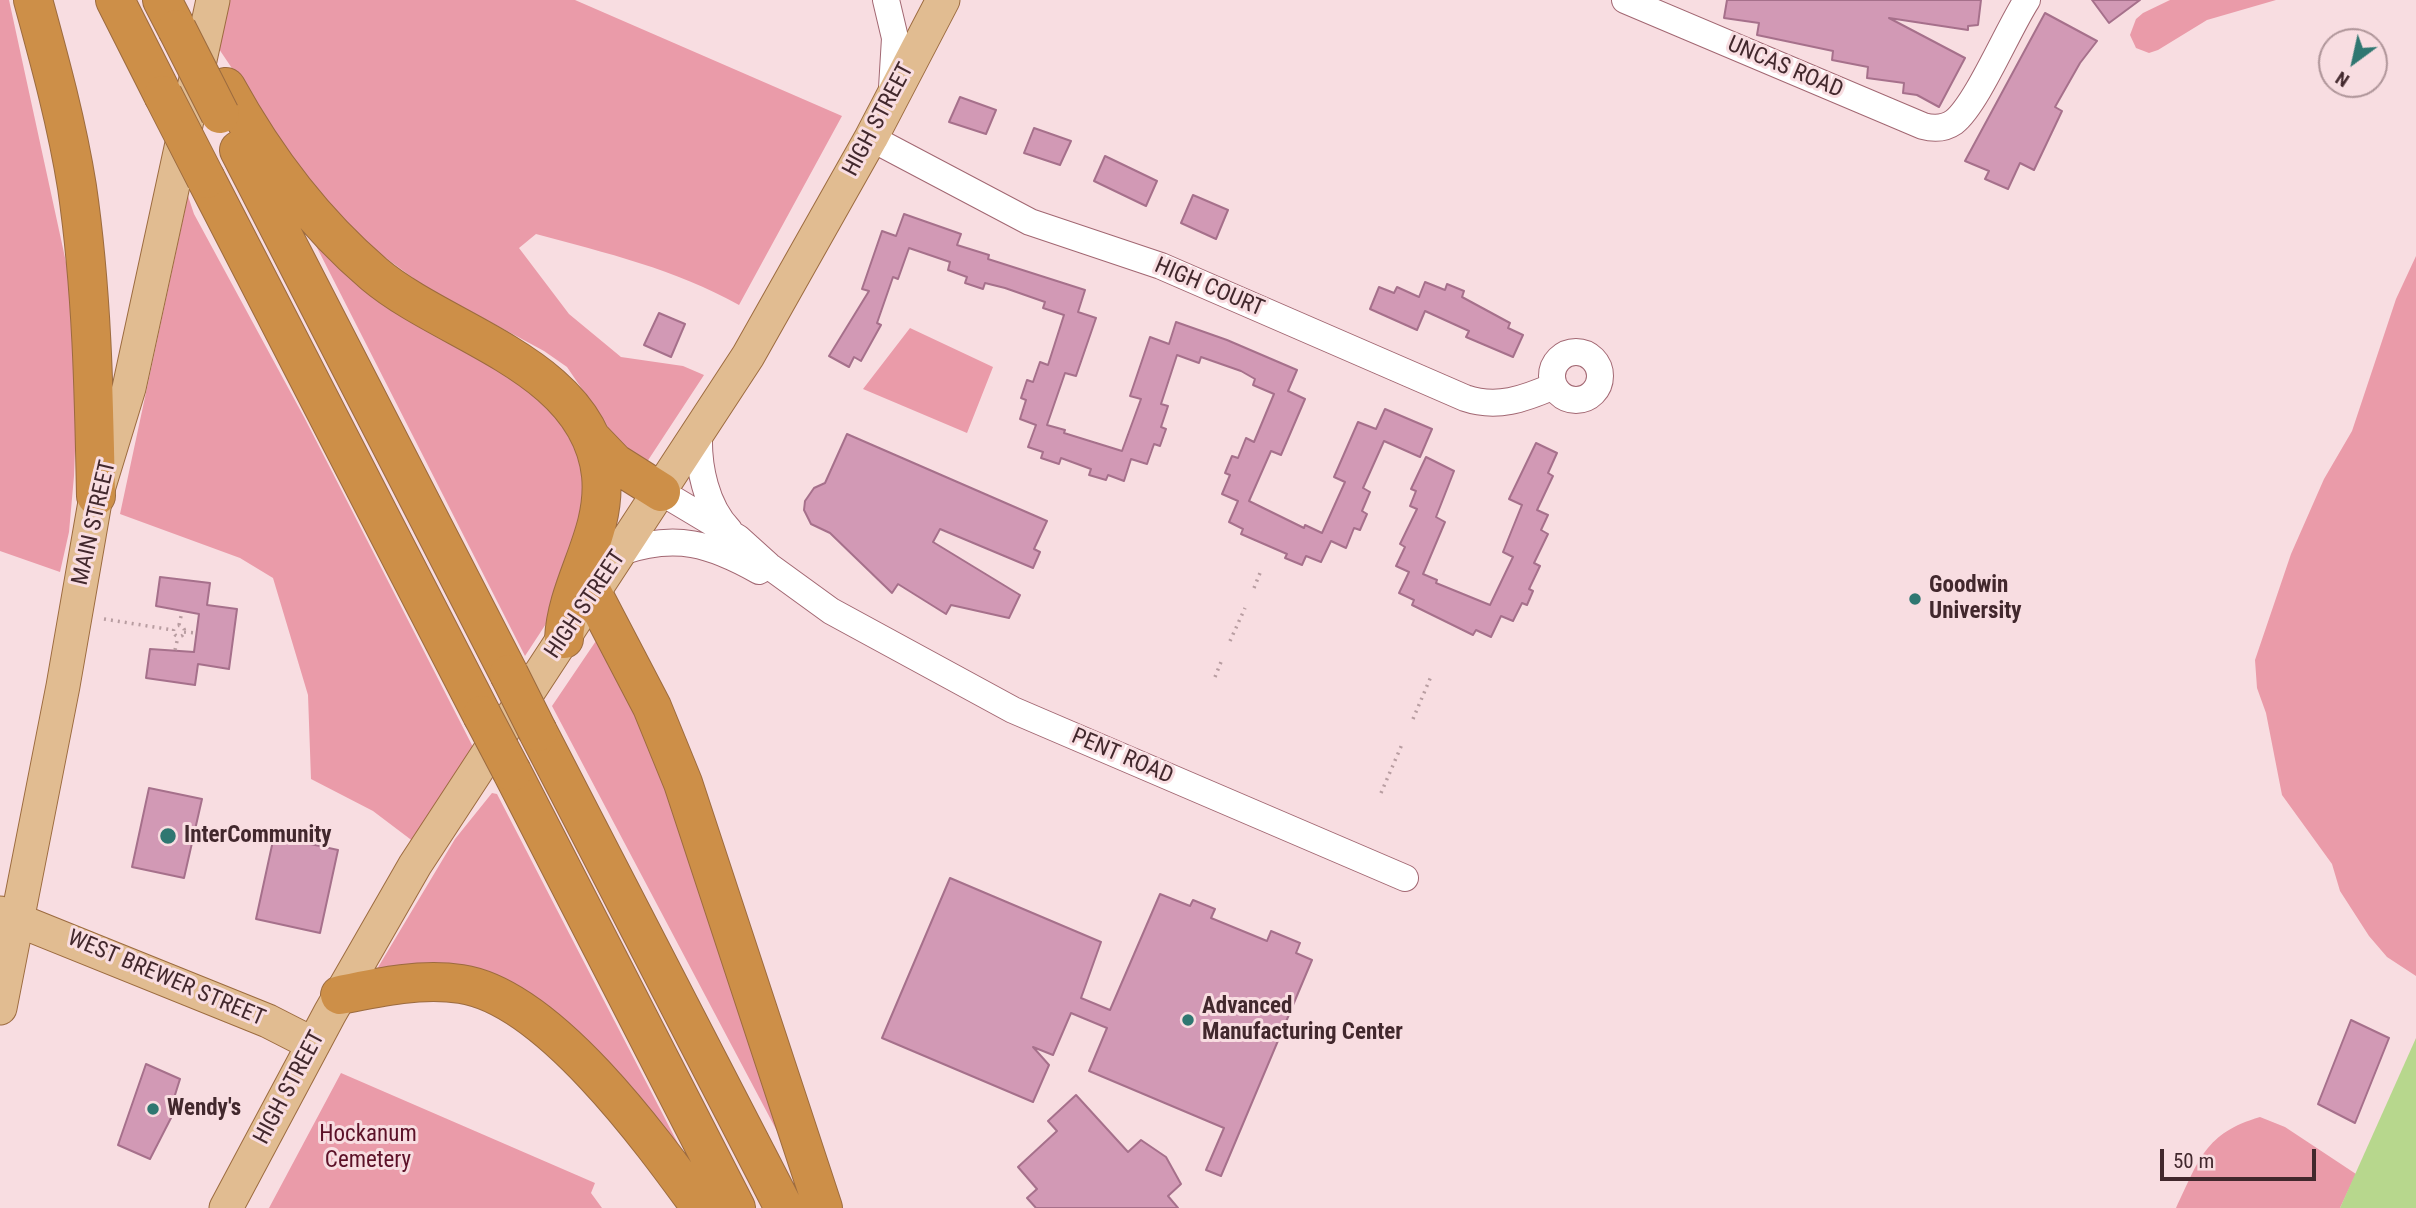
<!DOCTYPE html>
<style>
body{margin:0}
#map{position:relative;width:2416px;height:1208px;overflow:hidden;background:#f8dde1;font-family:"Roboto Condensed",sans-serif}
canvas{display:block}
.north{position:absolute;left:2318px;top:28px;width:70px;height:70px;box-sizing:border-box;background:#f8dde1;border:2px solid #af9599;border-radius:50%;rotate:213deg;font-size:19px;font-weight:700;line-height:28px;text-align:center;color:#42282d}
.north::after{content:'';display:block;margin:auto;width:24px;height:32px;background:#2f7771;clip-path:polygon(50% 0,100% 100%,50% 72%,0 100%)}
.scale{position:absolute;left:2160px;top:1149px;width:156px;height:32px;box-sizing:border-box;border:4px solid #42282d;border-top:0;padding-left:9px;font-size:21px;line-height:24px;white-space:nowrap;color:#42282d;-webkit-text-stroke:5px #f8dde1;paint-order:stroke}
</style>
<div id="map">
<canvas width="2416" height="1208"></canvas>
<div class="north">N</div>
<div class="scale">50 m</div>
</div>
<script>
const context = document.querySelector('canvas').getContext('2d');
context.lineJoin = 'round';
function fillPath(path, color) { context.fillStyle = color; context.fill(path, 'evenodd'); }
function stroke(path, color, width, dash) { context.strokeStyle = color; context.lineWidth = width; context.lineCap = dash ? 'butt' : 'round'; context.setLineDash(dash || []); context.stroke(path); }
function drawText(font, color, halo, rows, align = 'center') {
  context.font = font + ' "Roboto Condensed",sans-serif'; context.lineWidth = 6; context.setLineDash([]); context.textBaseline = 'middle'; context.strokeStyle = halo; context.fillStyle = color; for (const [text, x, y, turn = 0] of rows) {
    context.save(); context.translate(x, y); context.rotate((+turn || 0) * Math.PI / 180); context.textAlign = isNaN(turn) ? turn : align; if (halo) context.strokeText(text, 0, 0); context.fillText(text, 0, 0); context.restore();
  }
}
const green = new Path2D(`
 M0,0H9L74,299L77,402L74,476L69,532L60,572L0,551Z
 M230,0H575L842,116L739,305C675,269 606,253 536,234L519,248L569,314L621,357L683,366L704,375L643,468L613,435L567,367L544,351L424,286L334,220L219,49Z
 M2170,0H2276L2207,20L2158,50L2149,53L2136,48L2130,35L2136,19L2143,13Z
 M188,196L194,214L304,417L473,747L414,842L373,811L311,779L308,695L273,578L240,558L120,514Z
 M305,224L520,381L548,404L579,454L587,498L555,610L525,656Z
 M2416,256V976L2387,957L2369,936L2340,891L2332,864L2282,795L2266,713L2257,688L2255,660L2291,554L2324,479L2352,431L2396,299Z
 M910,328L993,367L967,433L863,389Z
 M600,635L674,774L781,1130L778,1133L552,706Z
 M492,793L497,794L688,1163L545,1013L374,974L455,839Z
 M341,1073L595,1183L591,1193L602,1208H269Z
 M2260,1117L2285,1127L2356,1174L2340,1208H2176C2199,1160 2205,1133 2260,1117Z`);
const water = new Path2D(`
 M2416,1038V1208H2340Z`);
const building = new Path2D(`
 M1727,0H1981L1978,25L1968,26V30L1889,18L1965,58L1939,107L1917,95L1903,93L1904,83L1867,78L1868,67L1832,60L1833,51L1757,35L1759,23L1724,18Z
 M2092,0H2140L2109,23Z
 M2045,13L2097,41L2080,63L2055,107L2062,111L2034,170L2020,163L2008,189L1985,179L1989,171L1965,161Z
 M960,97L996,110L986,134L949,122Z
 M1034,128L1071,141L1060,165L1024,153Z
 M1105,156L1157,181L1146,206L1094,181Z
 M1193,195L1228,210L1216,239L1181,223Z
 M904,214L961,234L957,245L989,255L988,259L1085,290L1078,312L1096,318L1076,376L1065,373L1047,425L1065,430L1064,433L1122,451L1141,399L1130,396L1150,337L1169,344L1176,322L1227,340L1297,370L1288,391L1305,399L1281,455L1271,451L1249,501L1304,528L1305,525L1322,533L1345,482L1334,477L1358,422L1376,429L1385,409L1432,429L1420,457L1384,441L1363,488L1370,492L1362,511L1367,514L1360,530L1354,528L1346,548L1331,541L1321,562L1306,556L1302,565L1285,558L1287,554L1241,534L1243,529L1229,522L1238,501L1222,494L1230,475L1225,473L1232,456L1238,458L1246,438L1254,442L1274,394L1253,385L1255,379L1241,371L1201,357L1199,363L1177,355L1161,404L1168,406L1161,427L1166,429L1160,446L1154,444L1147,464L1131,459L1124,481L1108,475L1106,480L1089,475L1091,469L1061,458L1059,464L1041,458L1043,452L1028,447L1036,425L1020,419L1026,400L1021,398L1027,380L1033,382L1040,362L1048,365L1064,315L1043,308L1045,302L1005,288L985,283L983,289L965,283L967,277L948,270L950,262L909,248L898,279L893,277L877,323L881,325L861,361L854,357L849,367L829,356L869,291L862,289L882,231L896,236Z
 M1425,282L1445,290L1447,284L1464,291L1462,297L1510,323L1508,328L1523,335L1513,357L1466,337L1469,331L1425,311L1417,330L1370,309L1379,287L1394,293L1397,287L1419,297Z
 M659,313L685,324L671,357L644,345Z
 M847,434L1047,521L1034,549L1040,552L1033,568L940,529L933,542L1020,595L1009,618L951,605L946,614L898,584L892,593L830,533L811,524L804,510L805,501L814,488L825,483Z
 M1536,443L1557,453L1548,473L1553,476L1537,510L1548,515L1541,530L1548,534L1534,563L1540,566L1529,589L1533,591L1527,605L1522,603L1513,621L1501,616L1491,637L1476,630L1473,635L1412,605L1414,600L1399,593L1409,572L1396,566L1405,547L1400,544L1417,509L1410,506L1416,491L1411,489L1426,457L1454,471L1436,517L1445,522L1423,574L1437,580L1436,583L1490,605L1513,557L1503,552L1522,505L1509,499Z
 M160,577L210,583L207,605L237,609L229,669L198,664L195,685L146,678L150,649L194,652L199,614L156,606Z
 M149,788L202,799L184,878L132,867Z
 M274,836L338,850L320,933L256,919Z
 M950,878L1101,942L1081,998L1110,1010L1160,894L1190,906L1193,900L1215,909L1211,918L1267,941L1271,931L1300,943L1296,953L1312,960L1221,1176L1206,1170L1224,1128L1089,1071L1107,1028L1071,1013L1053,1055L1033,1047L1049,1065L1033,1102L882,1038Z
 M2351,1020L2389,1038L2355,1123L2318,1104Z
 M146,1064L180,1079L169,1114L172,1116L150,1159L118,1145Z
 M1076,1095L1128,1152L1141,1140L1166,1157L1181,1184L1168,1196L1178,1208H1036L1027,1198L1037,1189L1018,1167L1057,1131L1048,1121Z`);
const path = new Path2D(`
 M1254,588L1260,573
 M104,619L173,630
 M179,625L182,612
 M173.5 631a5.5 5.5 0 1 1 11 0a5.5 5.5 0 1 1-11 0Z
 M184,632L196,633
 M1230,641L1245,608
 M175,650L178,637
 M1215,677L1221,662
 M1413,719L1432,674
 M1381,793L1403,742`);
const minor = new Path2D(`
 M886,0L895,38L892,88
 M1625,0L1923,126C1934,129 1944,129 1954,122C1977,104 2008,29 2027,0
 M871,138L1030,222L1161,266L1465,398C1497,409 1524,399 1554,386
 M1552 376a24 24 0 1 1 48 0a24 24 0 1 1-48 0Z
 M699,435C698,467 706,506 729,530
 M661,492L738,538L769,566L831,611L1013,710L1405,878
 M621,552C676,533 711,544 759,571`);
const major = new Path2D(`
 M0,913L268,1021L313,1044
 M0,1008L63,686L96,496L129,388L213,0
 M226,1208L330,1013L415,865L748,356L871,138L943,0`);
const highway = new Path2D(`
 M33,0C50,62 67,124 77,187C92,289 94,393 96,496
 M115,0L163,95
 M162,0L177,29
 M226,87C265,158 312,221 374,274C446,335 589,365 601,475C607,535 567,581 564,639
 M239,150L509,674
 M206,179L482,715
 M591,438L615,463L661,492
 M593,594L652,707L683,783L823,1208
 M538,732L784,1208
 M512,772L736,1208
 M340,995C379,987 421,978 461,984C548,997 651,1139 701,1208`);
const highwayBridge = new Path2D(`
 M177,29L220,114
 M163,95L206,179
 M509,674L538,732
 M482,715L512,772`);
const markers = [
 [1915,599,7,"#2f7771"],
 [168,836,9,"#2f7771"],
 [1188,1020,7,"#2f7771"],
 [153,1109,7,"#2f7771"]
];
const streetNames = [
 ["UNCAS ROAD",1785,68,23],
 ["HIGH STREET",879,120,-62],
 ["HIGH COURT",1209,288,23],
 ["MAIN STREET",95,523,-77],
 ["HIGH STREET",586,605,-56],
 ["PENT ROAD",1122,757,23],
 ["WEST BREWER STREET",166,979,23],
 ["HIGH STREET",290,1088,-62]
];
const poiNames = [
 ["Goodwin",1929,586],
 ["University",1929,612],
 ["InterCommunity",184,836],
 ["Advanced",1202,1007],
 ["Manufacturing Center",1202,1033],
 ["Wendy's",167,1109]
];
const parkNames = [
 ["Hockanum",368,1135],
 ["Cemetery",368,1161]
];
fillPath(green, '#ea9ba9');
fillPath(water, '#b7d78d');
fillPath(building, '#d299b5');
stroke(building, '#a6708b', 2);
stroke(minor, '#a26772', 28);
stroke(major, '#9c6b3f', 35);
stroke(highway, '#9c6b3f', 40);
stroke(path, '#b89da1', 3.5, [2, 5]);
stroke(minor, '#fff', 26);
stroke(major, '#e1bc91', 33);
stroke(highway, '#cd8f48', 38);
stroke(highwayBridge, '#9c6b3f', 40, []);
stroke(highwayBridge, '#cd8f48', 38);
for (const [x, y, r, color] of markers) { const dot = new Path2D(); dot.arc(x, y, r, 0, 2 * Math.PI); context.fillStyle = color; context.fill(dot); stroke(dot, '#f8dde1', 2.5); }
drawText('23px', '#42282d', '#f8dde1', streetNames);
drawText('bold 23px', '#42282d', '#f8dde1', poiNames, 'left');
drawText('23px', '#5c1128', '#f8dde1', parkNames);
</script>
